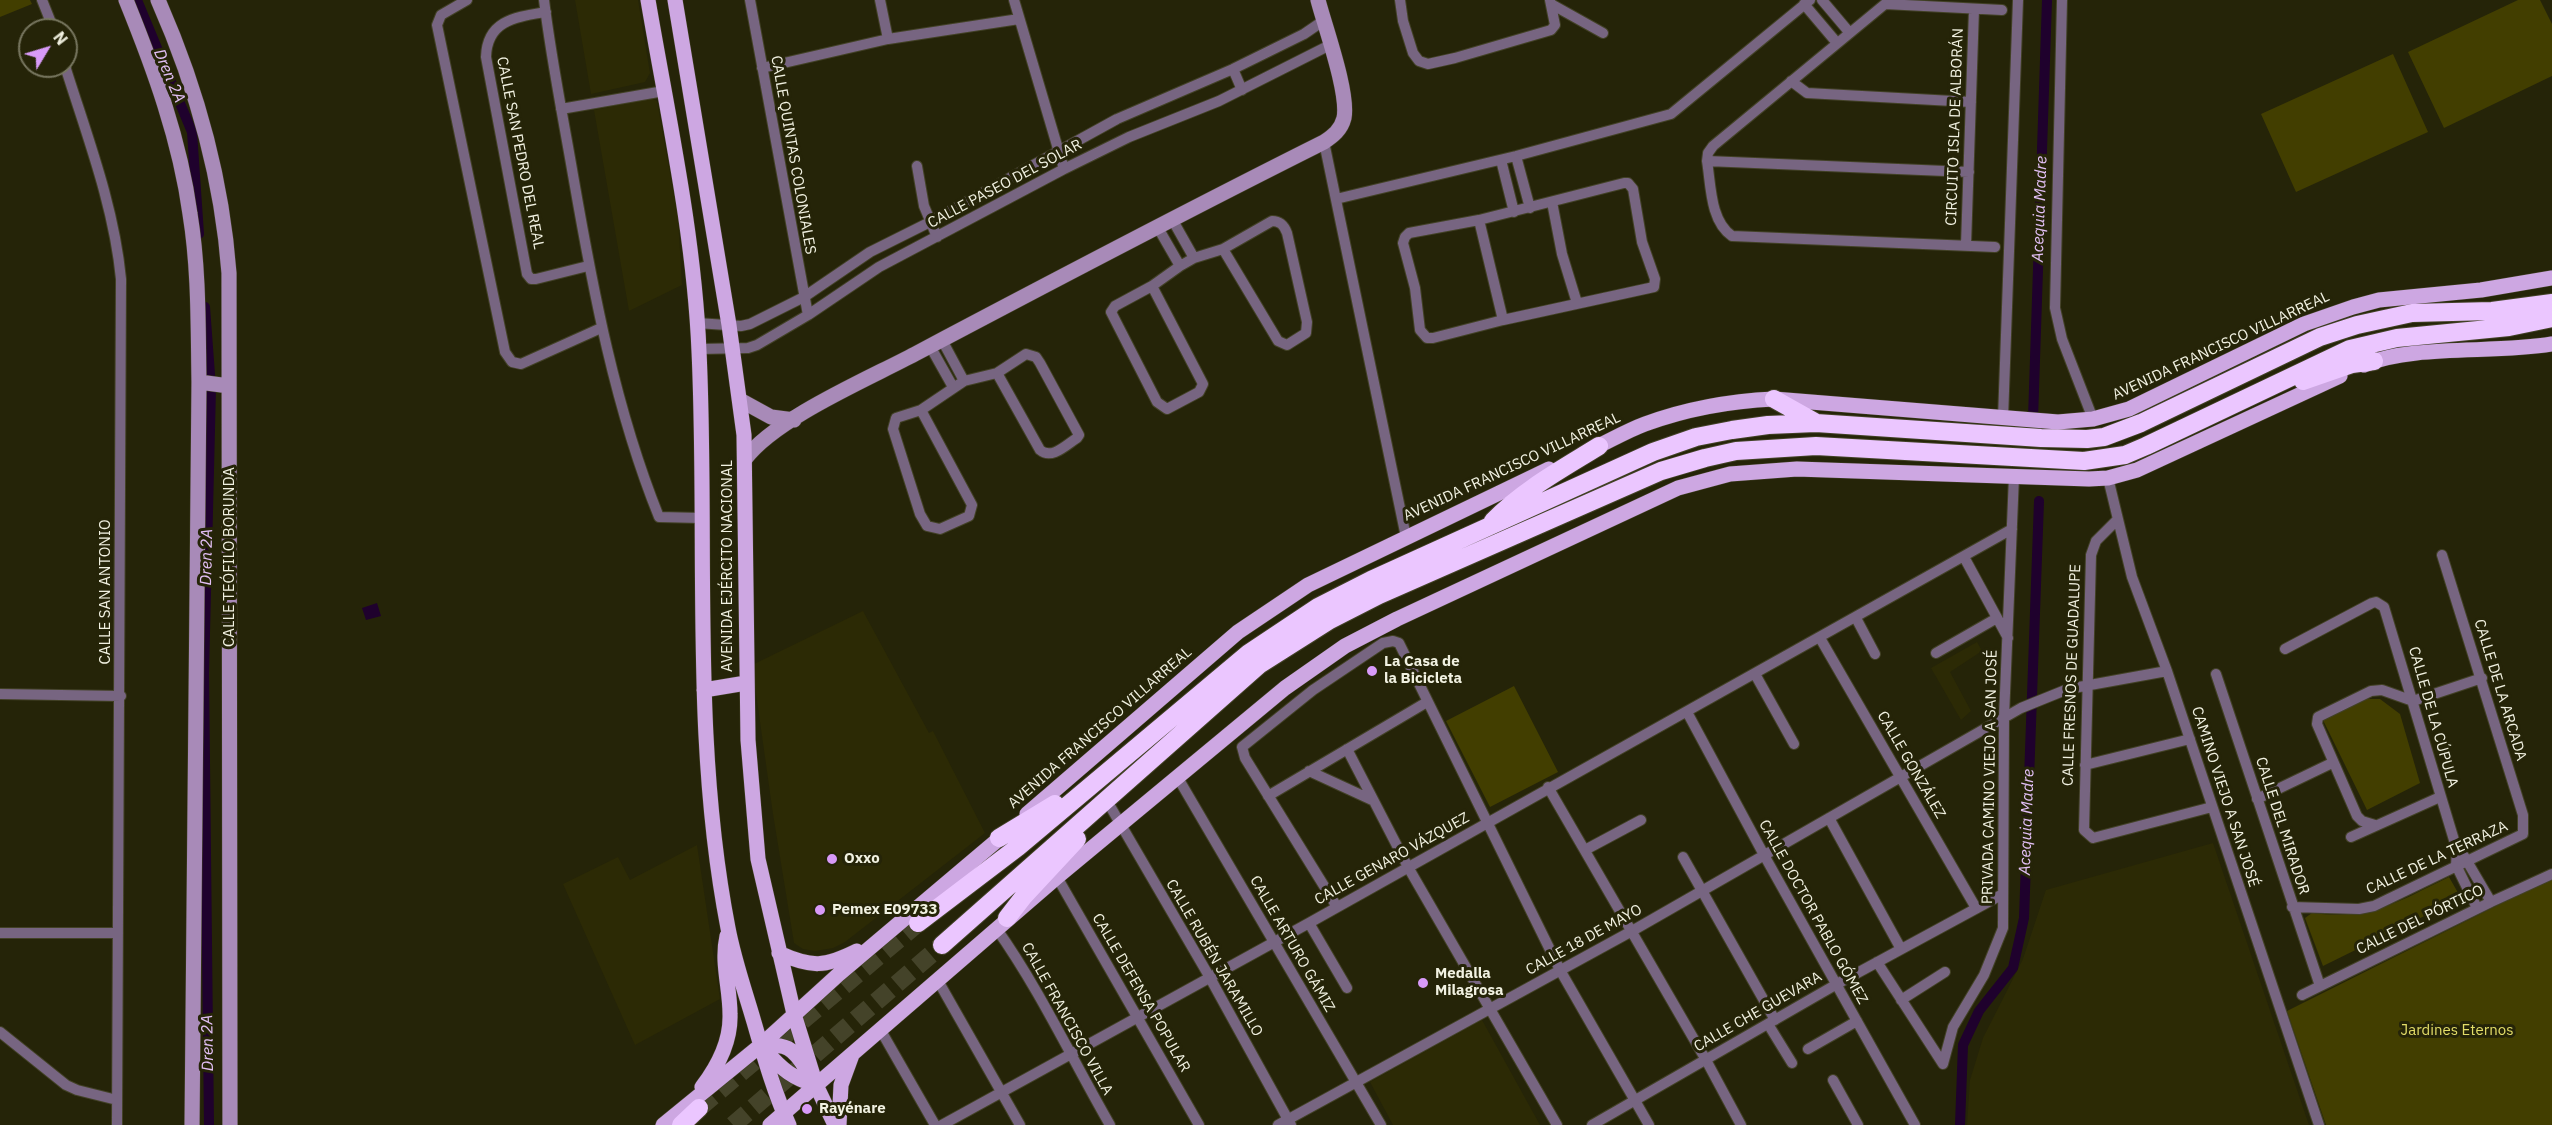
<!DOCTYPE html>
<meta charset="utf-8">
<style>
body{margin:0}
#map{position:relative;width:2552px;height:1125px;overflow:hidden;background:#252408;font-family:"IBM Plex Sans",sans-serif}
canvas{display:block}
.north{position:absolute;left:18px;top:18px;width:60px;height:60px;box-sizing:border-box;background:#252408;border:2px solid #77765f;border-radius:50%;rotate:52deg;font-size:16px;font-weight:700;line-height:24px;text-align:center;color:#f1f1e1}
.north::after{content:'';display:block;margin:auto;width:21px;height:27px;background:#d89af8;clip-path:polygon(50% 0,100% 100%,50% 72%,0 100%)}
</style>
<div id="map">
<canvas width="2552" height="1125"></canvas>
<div class="north">N</div>
</div>
<script>
const context = document.querySelector('canvas').getContext('2d');
context.lineJoin = 'round';
function fillPath(path, color) { context.fillStyle = color; context.fill(path, 'evenodd'); }
function stroke(path, color, width, dash) { context.strokeStyle = color; context.lineWidth = width; context.lineCap = dash ? 'butt' : 'round'; context.setLineDash(dash || []); context.stroke(path); }
function drawText(font, color, halo, rows, align = 'center') {
  context.font = font + ' "IBM Plex Sans",sans-serif'; context.lineWidth = 6; context.setLineDash([]); context.textBaseline = 'middle'; context.strokeStyle = halo; context.fillStyle = color; for (const [text, x, y, turn = 0] of rows) {
    context.save(); context.translate(x, y); context.rotate((+turn || 0) * Math.PI / 180); context.textAlign = isNaN(turn) ? turn : align; if (halo) context.strokeText(text, 0, 0); context.fillText(text, 0, 0); context.restore();
  }
}
const built = new Path2D(`
 M575,0H638L650,73L645,82L591,94Z
 M651,98L657,101L678,218L682,285L629,311L594,110Z
 M863,611L929,733L933,731L985,833L845,942L833,948L815,951L803,949L794,943L773,814L752,665Z
 M1977,642L1982,651L1950,672L1971,711L1961,720L1931,668Z
 M2213,843L2309,1125H1967L1970,1080L1983,1038L2023,959L2046,890Z
 M697,845L720,999L635,1045L563,884L618,857L630,880Z
 M1482,1020L1540,1125H1393L1370,1082Z`);
const green = new Path2D(`
 M0,0H30L32,4L0,17Z
 M2518,0H2540L2552,24V76L2444,128L2408,52Z
 M2393,54L2428,132L2296,192L2261,114Z
 M1514,686L1558,772L1490,807L1446,721Z
 M2360,699H2380L2400,714L2420,783L2367,810L2322,718Z
 M2449,877L2461,898L2323,966L2305,918L2312,913C2373,920 2397,902 2449,877Z
 M2552,878V1125H2326L2287,1011Z`);
const water = new Path2D(`
 M377,603L381,616L366,620L362,608Z`);
const canal = new Path2D(`
 M137,0L192,132L199,234
 M205,307L211,388L204,673L209,1125
 M2033,419L2047,0
 M1960,1125L1963,1045L1979,1011L2013,968L2024,918L2039,501`);
const highwayTunnel = new Path2D(`
 M699,1108L918,923
 M733,1125L942,945`);
const street = new Path2D(`
 M42,0L54,30
 M467,0L441,15L437,25L505,352L512,362L521,364L601,328
 M544,0C551,58 563,117 573,175C593,290 615,408 659,517L701,518
 M750,0L808,315
 M880,0L888,39
 M1014,0L1064,169
 M1400,0L1403,21L1413,53L1419,61L1428,64L1455,58L1551,30L1555,25L1550,0
 M1822,0L1849,32
 M2062,0L2055,308L2062,339L2093,419
 M1551,4L1603,33
 M1804,4L1837,43
 M546,12C516,17 487,20 486,57L527,274L531,279H536L588,266
 M65,66C87,136 114,206 121,279L117,1125
 M762,68L888,39L1019,19
 M1233,69L1242,90
 M1791,81L1807,93L1971,102
 M561,109L664,91
 M1324,142L1406,537
 M1516,156L1530,208
 M1501,160L1514,212
 M1707,161L1969,172
 M917,166L924,206L937,237
 M1624,183H1628L1633,189L1642,242L1655,279L1654,287L1503,320L1433,338H1427L1420,330L1415,288L1403,243L1405,237L1409,233L1479,220Z
 M1336,199L1516,156L1671,114L1810,0
 M1552,202L1562,254L1577,303
 M1172,219L1194,258
 M1479,220L1503,320
 M1157,226L1180,266
 M1966,245L1974,9
 M1995,247L1732,236C1710,221 1711,185 1707,161L1708,153L1713,146L1885,4L2002,10
 M1152,286L1203,384L1199,392L1167,409L1157,402L1111,312L1115,306L1152,286L1180,266L1194,258L1223,249L1272,221C1280,221 1284,225 1287,233L1307,322L1306,333L1287,345L1278,341L1223,249
 M697,323L741,326L750,324L804,297L870,252L930,222L1117,119L1233,69L1304,34L1323,21
 M942,340L964,381
 M930,346L953,387
 M699,349L748,348L757,345L808,315L879,267L1064,169L1129,137L1219,101L1330,45
 M921,410L972,505L969,516L940,529L927,526L920,514L893,429L896,418L921,410L964,381L997,373L1026,354L1036,357L1040,363L1079,435L1077,438C1066,445 1052,460 1040,450L997,373
 M2003,419L2018,0
 M2108,478L2132,577L2167,671L2319,1125
 M2118,519L2096,541L2091,555L2084,830L2093,838L2212,807
 M1964,557L2008,638
 M1856,618L1875,654
 M1820,638L1976,908
 M2285,649L2372,603L2376,602L2384,607L2457,850L2456,865L2477,908
 M1936,653L1997,618
 M1755,674L1794,744
 M2216,674L2320,986
 M0,694L121,696
 M1687,712L1764,855L1915,1125
 M1347,749L1408,867L1557,1125
 M2085,765L2190,739
 M1309,771L1372,800
 M1178,778L1381,1125
 M1548,787L1706,1060L1741,1125
 M1268,796L1427,702
 M2257,799L2332,763
 M1110,806L1209,976L1291,1125
 M1829,818L1901,949
 M2375,825L2362,821L2357,816L2317,724L2318,717L2371,691L2382,690L2413,701L2482,678
 M2351,837L2440,797
 M1585,850L1641,820
 M2464,856L2491,902
 M1683,857L1775,1020
 M1057,877L1199,1125
 M1337,907L1245,758L1242,747L1313,690L1383,643L1393,641L1399,643L1560,970L1649,1125
 M2292,907L2359,909L2374,906L2523,834V815L2442,555
 M1309,923L1347,988
 M996,928C1040,990 1072,1059 1110,1125
 M0,933H118
 M1877,962L1943,1064
 M937,979L1020,1125
 M2302,995L2491,902L2552,874
 M1901,1000L1945,972
 M1768,1024L1792,1063
 M880,1029L935,1125
 M0,1032L66,1085L77,1090L117,1100
 M1808,1049L1857,1021
 M1943,1064L1953,1027L1984,975L2003,928L2004,717L2014,476
 M1833,1080L1858,1125
 M942,1125L1309,923L2012,529
 M1278,1125L1632,931L2021,708L2068,689L2167,671
 M1592,1125L1837,984L2003,894`);
const secondary = new Path2D(`
 M126,0C154,69 180,140 190,214C199,269 198,326 199,382L192,1125
 M158,0C196,86 222,179 229,273L230,1125
 M199,382L229,386
 M740,400L771,417L794,420
 M745,459C776,418 868,379 915,354C1051,282 1186,211 1324,142C1333,136 1341,130 1344,118C1349,93 1325,27 1318,0`);
const primary = new Path2D(`
 M648,0C668,117 694,233 699,351C708,543 691,738 728,928C734,960 745,991 754,1022C764,1056 774,1092 789,1125
 M675,0L729,325L744,435L748,740L758,859L794,1014L816,1085L835,1125
 M2364,365C2413,344 2496,354 2552,344
 M1590,450C1608,442 1626,431 1645,424C1686,409 1730,401 1774,399L2058,422L2093,419L2129,409L2304,324L2353,307L2379,300L2481,290L2552,278
 M704,690L746,683
 M1027,814L1238,632L1308,585L1549,469
 M779,953C812,968 825,967 857,951
 M761,1045C786,1044 793,1047 806,1069
 M767,1052C781,1069 794,1079 816,1085
 M702,1087C718,1066 731,1041 730,1014C730,987 721,963 727,936
 M663,1125L761,1045L839,974L1007,832
 M770,1125L1057,877L1285,688L1345,646L1397,619L1678,488L1730,474L1797,469L2089,479L2108,478L2137,470L2340,376
 M839,1125L841,1085L852,1055`);
const highway = new Path2D(`
 M2303,381L2352,364L2374,361
 M1774,399L1815,422
 M1493,521C1523,490 1562,469 1599,446
 M999,838L1055,804
 M1007,918L1024,896L1077,839
 M918,923L1018,847L1249,653L1318,607L1371,580L1653,452L1696,437L1732,430L1768,425L1816,423L2041,438L2087,439L2104,437L2141,423L2320,337L2357,325L2412,313L2492,311L2552,303
 M942,945L1259,665L1330,620L1379,595L1661,471L1705,458L1736,451L1816,446L2084,461L2125,455L2146,446L2350,349L2397,338L2509,327L2552,318
 M681,1125L699,1108`);
const markers = [
 [1372,671,6,"#d89af8"],
 [832,859,6,"#d89af8"],
 [820,910,6,"#d89af8"],
 [1423,983,6,"#d89af8"],
 [807,1109,6,"#d89af8"]
];
const streetNames = [
 ["CIRCUITO ISLA DE ALBORÁN",1955,127,-88],
 ["CALLE SAN PEDRO DEL REAL",520,153,79],
 ["CALLE QUINTAS COLONIALES",793,155,80],
 ["CALLE PASEO DEL SOLAR",1005,184,-28],
 ["AVENIDA FRANCISCO VILLARREAL",2221,346,-25],
 ["AVENIDA FRANCISCO VILLARREAL",1512,467,-25],
 ["CALLE TEÓFILO BORUNDA",230,557,-90],
 ["AVENIDA EJÉRCITO NACIONAL",728,566,-90],
 ["CALLE SAN ANTONIO",106,592,-90],
 ["CALLE FRESNOS DE GUADALUPE",2072,675,-88],
 ["CALLE DE LA ARCADA",2500,690,73],
 ["CALLE DE LA CÚPULA",2433,717,74],
 ["AVENIDA FRANCISCO VILLARREAL",1100,728,-41],
 ["CALLE GONZÁLEZ",1911,765,60],
 ["PRIVADA CAMINO VIEJO A SAN JOSÉ",1990,777,-89],
 ["CAMINO VIEJO A SAN JOSÉ",2225,797,72],
 ["CALLE DEL MIRADOR",2282,826,72],
 ["CALLE DE LA TERRAZA",2437,858,-25],
 ["CALLE GENARO VÁZQUEZ",1392,859,-29],
 ["CALLE DOCTOR PABLO GÓMEZ",1813,912,61],
 ["CALLE DEL PÓRTICO",2420,920,-26],
 ["CALLE 18 DE MAYO",1584,940,-29],
 ["CALLE ARTURO GÁMIZ",1292,944,60],
 ["CALLE RUBÉN JARAMILLO",1214,958,60],
 ["CALLE DEFENSA POPULAR",1141,993,60],
 ["CALLE CHE GUEVARA",1758,1012,-30],
 ["CALLE FRANCISCO VILLA",1067,1019,61]
];
const poiNames = [
 ["La Casa de",1384,662],
 ["la Bicicleta",1384,679],
 ["Oxxo",844,859],
 ["Pemex E09733",832,910],
 ["Medalla",1435,974],
 ["Milagrosa",1435,991],
 ["Rayénare",819,1109]
];
const parkNames = [
 ["Jardines Eternos",2457,1031]
];
const waterNames = [
 ["Dren 2A",169,76,67],
 ["Acequia Madre",2040,209,-88],
 ["Dren 2A",207,557,-89],
 ["Acequia Madre",2027,822,-88],
 ["Dren 2A",208,1043,-91]
];
fillPath(built, '#2c2a05');
fillPath(green, '#423e00');
fillPath(water, '#1f012d');
stroke(canal, '#1f012d', 10);
stroke(highwayTunnel, '#444329', 18, [18, 9]);
stroke(street, '#424126', 12);
stroke(secondary, '#424126', 16);
stroke(primary, '#424126', 16);
stroke(highway, '#424126', 20);
stroke(street, '#776581', 10);
stroke(secondary, '#a88ab8', 15);
stroke(primary, '#cda7e2', 15);
stroke(highway, '#ebc6ff', 18);
for (const [x, y, r, color] of markers) { const dot = new Path2D(); dot.arc(x, y, r, 0, 2 * Math.PI); context.fillStyle = color; context.fill(dot); stroke(dot, '#252408', 2); }
drawText('15px', '#f1f1e1', '#252408', streetNames);
drawText('bold 15px', '#f1f1e1', '#252408', poiNames, 'left');
drawText('15px', '#e3dd68', '#252408', parkNames);
drawText('italic 16px', '#e3c0f6', '#252408', waterNames);
</script>
